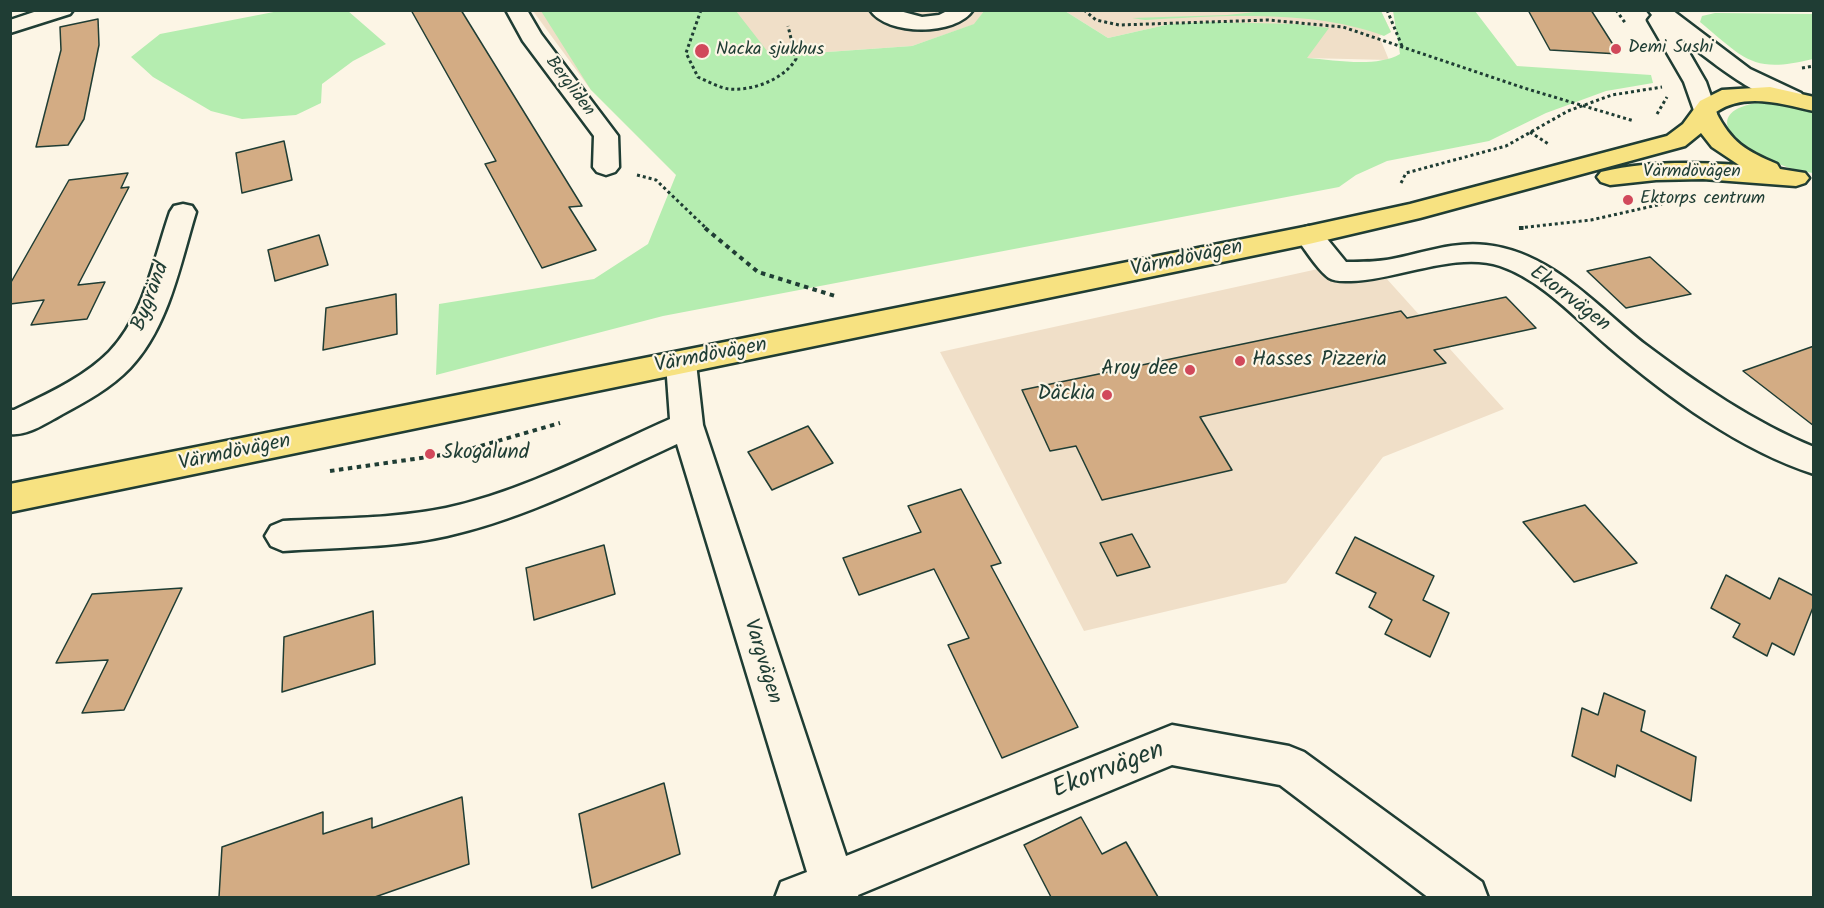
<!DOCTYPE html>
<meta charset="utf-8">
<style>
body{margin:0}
#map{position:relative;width:1824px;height:908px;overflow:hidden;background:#fcf5e5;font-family:Kalam,sans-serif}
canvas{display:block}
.frame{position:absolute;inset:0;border:12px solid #1f3d34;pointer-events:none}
</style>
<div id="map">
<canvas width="1824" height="908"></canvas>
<div class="frame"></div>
</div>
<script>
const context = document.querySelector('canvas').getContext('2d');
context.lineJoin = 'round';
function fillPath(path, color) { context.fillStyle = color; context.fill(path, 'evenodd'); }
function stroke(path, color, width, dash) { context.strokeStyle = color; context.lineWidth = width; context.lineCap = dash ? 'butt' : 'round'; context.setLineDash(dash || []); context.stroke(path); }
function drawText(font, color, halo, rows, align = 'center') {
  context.font = font + ' Kalam,sans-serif'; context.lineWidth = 4.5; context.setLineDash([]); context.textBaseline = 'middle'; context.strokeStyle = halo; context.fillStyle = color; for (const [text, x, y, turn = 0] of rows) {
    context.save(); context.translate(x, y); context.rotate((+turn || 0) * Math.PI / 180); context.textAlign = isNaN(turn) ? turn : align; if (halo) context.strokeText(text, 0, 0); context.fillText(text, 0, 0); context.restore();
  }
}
const built = new Path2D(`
 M533,11H984L975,24L912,46L771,56L591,90Z
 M1065,11H1381L1391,32L1379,36L1389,60L1306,58L1170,24L1108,38Z
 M1368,258L1504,409L1383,457L1286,583L1084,631L940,352Z`);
const green = new Path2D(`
 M284,10L348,11L386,44L353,61L322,84L321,103L296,115L242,119L211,111L153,77L131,57L160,34Z
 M541,11H736L771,56L912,46L974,24L984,11H1065L1108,38L1170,24L1208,22L1297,24L1329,28L1307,58C1335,60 1376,68 1400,54L1393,11H1475L1517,66L1651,75L1653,83L1606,91L1546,113L1489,141L1387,161L1356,175L1339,187L663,316L436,375L439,304L594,279L648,244L676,175L591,90Z
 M1265,11H1381L1391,32L1384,36C1312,9 1221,16 1145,20L1132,18L1227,15Z
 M1715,13L1813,14V59C1752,74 1745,59 1700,22L1702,16Z
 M1762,102L1785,104L1813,111V173C1796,171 1780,165 1764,158C1727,140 1705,110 1762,102Z`);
const building = new Path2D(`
 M411,10H461L582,206L569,207L596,250L542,268L485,164L496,161Z
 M1528,10H1591L1619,54L1550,50Z
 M98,19L99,45L84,119L68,145L36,147L61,50L60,27Z
 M284,141L292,180L242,193L236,153Z
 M128,173L121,188L129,187L78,285L105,282L87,319L31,325L44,300L10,304V284L69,180Z
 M319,235L328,265L275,281L268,250Z
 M1650,257L1691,294L1626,308L1587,271Z
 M396,294L397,334L323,350L326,308Z
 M1506,297L1536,328L1434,350L1446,363L1200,417L1232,470L1102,500L1076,446L1050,451L1022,390L1401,311L1407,318Z
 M1814,346V426L1743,371Z
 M808,426L833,463L772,490L748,452Z
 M961,489L1001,563L991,566L1078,727L1002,758L948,645L969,638L934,569L859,595L843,558L921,532L908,506Z
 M1585,505L1637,563L1574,582L1523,522Z
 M1132,534L1150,567L1117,576L1100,543Z
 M1355,537L1434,576L1423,600L1449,613L1430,657L1385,634L1392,620L1369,607L1376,593L1336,573Z
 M604,545L615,594L534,620L526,568Z
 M1726,575L1770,599L1779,578L1814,596V605L1794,655L1772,643L1767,656L1733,637L1740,624L1711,608Z
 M182,588L124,710L82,713L108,660L56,663L92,594Z
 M373,611L375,664L282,692L284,637Z
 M1604,693L1645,711L1641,731L1696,757L1691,801L1617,765L1615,777L1572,756L1582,708L1598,715Z
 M664,783L680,854L592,888L579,814Z
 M462,797L469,864L375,897H219L222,847L323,812V834L372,818V828Z
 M1081,817L1102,854L1126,842L1158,897H1051L1024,845Z`);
const pathFar1 = new Path2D(`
 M701,10L686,53L698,77C707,81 720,88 729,89C754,91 784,79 796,59L788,26
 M1084,10L1096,20L1119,25L1268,20L1343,27L1524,88L1634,121
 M1387,10L1402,46
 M1616,10L1626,24
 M1802,68L1814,66
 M1657,114L1667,97
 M1530,132L1550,145
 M637,175L656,180L707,229
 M1401,183L1406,173L1506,146L1568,111L1612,95L1662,87
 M1519,228L1591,220L1662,204`);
const path = new Path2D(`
 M705,228L758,272L835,296
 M1519,228H1525
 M330,471L456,453L560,423`);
const minor = new Path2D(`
 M40,10H73L70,14L10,33V20Z
 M506,10H527L541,34L618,136L619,167L615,172L606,175L597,172L593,167L594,136L523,41Z
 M870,10H896L922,17L939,15L949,10H973C956,36 887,36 870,10Z
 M1648,10H1672L1750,69L1801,93L1805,98L1801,103C1770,111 1704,56 1680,37L1706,82L1717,114L1713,119H1697L1684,82L1648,20L1652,15Z
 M183,204L192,206L196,212C180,264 169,327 130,368C111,388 85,402 61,415C46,423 28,436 10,434V410H14C47,394 83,378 109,352C144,316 154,258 170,212L174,206Z
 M1309,226L1319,229L1346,262C1362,262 1377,262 1392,259C1423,253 1454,241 1486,245C1552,252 1597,307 1646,345C1698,384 1753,422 1814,447V474C1739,450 1668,397 1609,347C1575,318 1543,281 1500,266C1456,251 1397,280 1351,281C1344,281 1335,282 1329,278C1319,271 1302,246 1295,235L1299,229Z
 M681,352L692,355L696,363L703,425L846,856L1172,725L1289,746L1304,752L1482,882L1488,898H1429L1280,785L1172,765L858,895L859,898H775L781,882L807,872L677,444C603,478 528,518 447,536C394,548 338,547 283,551L271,546L265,536L271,526L283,521C337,518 393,519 446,508C524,491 598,451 670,419L666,363L670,355Z`);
const major = new Path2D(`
 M1770,87L1814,97V111C1782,104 1745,92 1716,112C1731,142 1746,151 1777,164L1780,169L1805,173L1809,178L1805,183L1796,186L1703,179L1656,180L1610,185L1601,182L1597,177L1601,172C1645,161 1694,162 1739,165L1712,147L1701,133L1685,146L1420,218L1309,244L10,512V484L1309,226L1410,204L1667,136L1683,124L1700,101L1722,90Z`);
const markers = [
 [1616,49,6,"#d1495b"],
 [702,51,8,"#d1495b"],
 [1628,200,6,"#d1495b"],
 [1240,361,6,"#d1495b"],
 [1190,370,6,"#d1495b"],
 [1107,395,6,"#d1495b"],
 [430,454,6,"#d1495b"]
];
const farPoinames = [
 ["Demi Sushi",1628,49],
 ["Nacka sjukhus",716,51],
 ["Ektorps centrum",1640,200]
];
const farStreetnames = [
 ["Bergliden",569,87,53],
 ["Värmdövägen",1692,173]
];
const streetNames = [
 ["Värmdövägen",1187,260,-12],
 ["Bygränd",152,297,-69],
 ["Ekorrvägen",1569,300,37],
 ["Värmdövägen",711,357,-11],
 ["Värmdövägen",235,454,-12],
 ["Vargvägen",761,662,73]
];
const poiNames = [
 ["Hasses Pizzeria",1252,361],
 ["Aroy dee",1178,370,"right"],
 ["Däckia",1095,395,"right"],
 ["Skogalund",442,454]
];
const nearStreetnames = [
 ["Ekorrvägen",1109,772,-21]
];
fillPath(built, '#f0dfc8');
fillPath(green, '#b5edb0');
fillPath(building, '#d3ac84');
stroke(building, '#1f3d34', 1.5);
stroke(minor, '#1f3d34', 5);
stroke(major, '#1f3d34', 5);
stroke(pathFar1, '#1f3d34', 3, [3, 3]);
stroke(path, '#1f3d34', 4, [4.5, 4.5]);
fillPath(minor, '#fcf5e5');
fillPath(major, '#f7e281');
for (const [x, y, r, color] of markers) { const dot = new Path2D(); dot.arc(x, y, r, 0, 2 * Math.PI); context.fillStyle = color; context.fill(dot); stroke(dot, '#fcf5e5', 2); }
drawText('18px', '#1f3d34', '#fcf5e5', farPoinames, 'left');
drawText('18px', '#1f3d34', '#fcf5e5', farStreetnames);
drawText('21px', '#1f3d34', '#fcf5e5', streetNames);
drawText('21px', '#1f3d34', '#fcf5e5', poiNames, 'left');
drawText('26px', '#1f3d34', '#fcf5e5', nearStreetnames);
</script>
